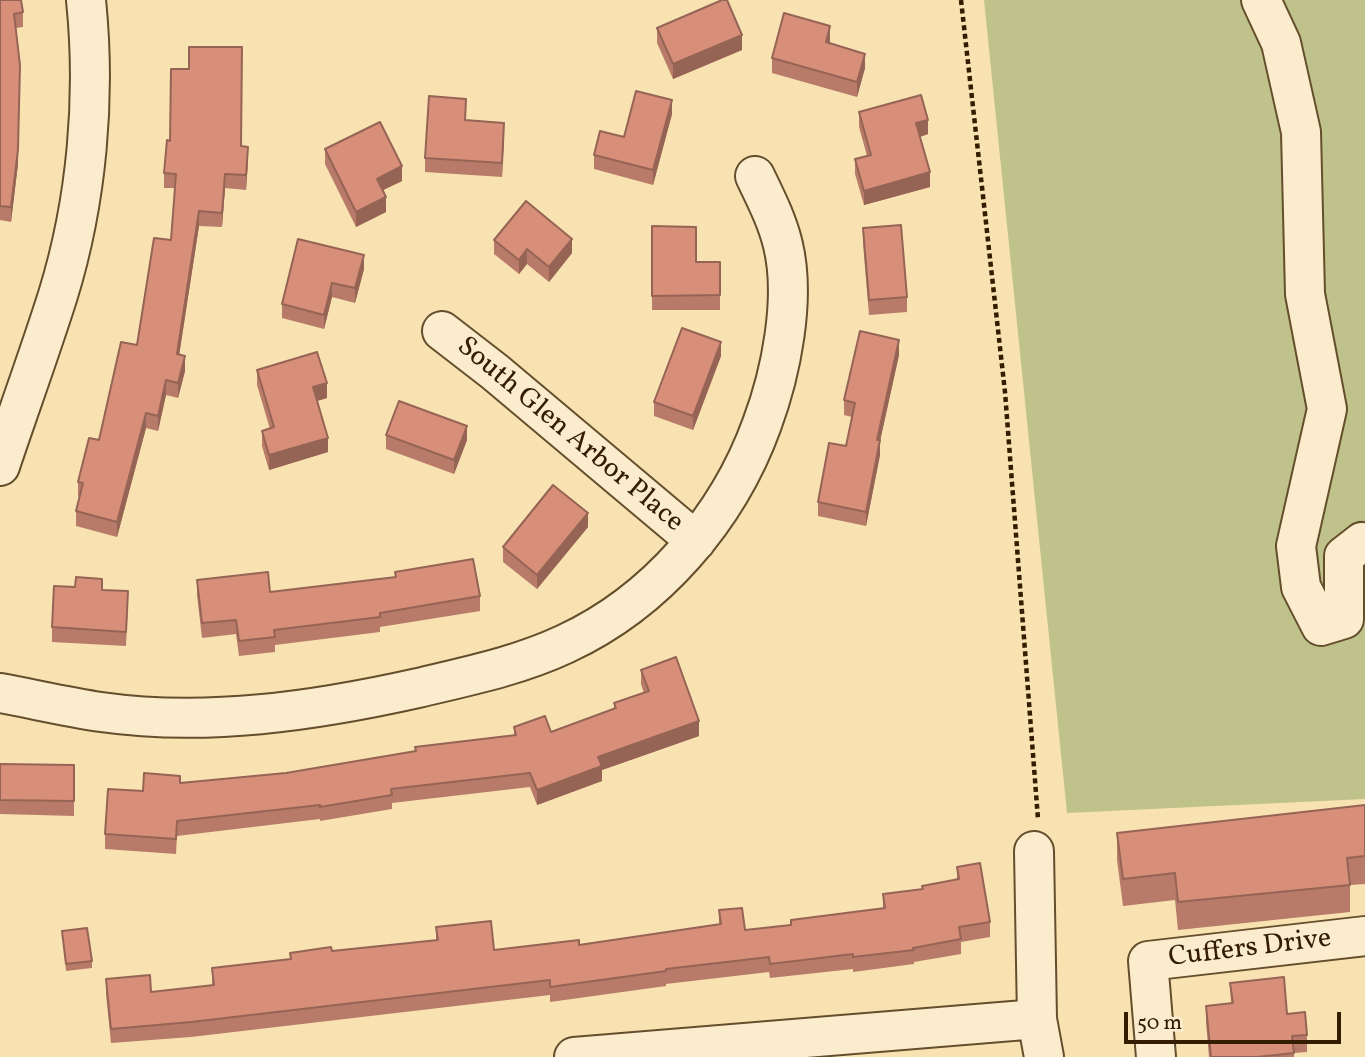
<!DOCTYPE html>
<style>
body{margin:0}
#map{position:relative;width:1365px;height:1057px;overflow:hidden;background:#f9e2b2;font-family:Vollkorn,serif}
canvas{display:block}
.scale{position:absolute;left:1124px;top:1012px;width:217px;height:32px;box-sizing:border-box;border:4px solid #331c00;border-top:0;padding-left:9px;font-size:21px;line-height:24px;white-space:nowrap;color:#331c00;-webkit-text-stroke:5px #fbeccd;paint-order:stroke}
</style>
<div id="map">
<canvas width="1365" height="1057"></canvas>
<div class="scale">50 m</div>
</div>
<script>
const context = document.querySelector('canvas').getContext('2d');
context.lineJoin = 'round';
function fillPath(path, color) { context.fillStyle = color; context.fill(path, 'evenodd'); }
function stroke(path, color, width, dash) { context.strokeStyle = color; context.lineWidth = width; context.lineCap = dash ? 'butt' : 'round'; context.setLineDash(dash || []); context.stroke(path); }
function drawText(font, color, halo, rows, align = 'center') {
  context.font = font + ' Vollkorn,serif'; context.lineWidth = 7; context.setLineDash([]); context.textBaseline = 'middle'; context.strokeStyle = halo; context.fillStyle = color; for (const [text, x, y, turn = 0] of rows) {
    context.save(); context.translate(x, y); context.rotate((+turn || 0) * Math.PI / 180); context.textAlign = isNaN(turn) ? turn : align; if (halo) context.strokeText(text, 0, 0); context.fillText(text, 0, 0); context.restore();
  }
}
const green = new Path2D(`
 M984,0H1365V799L1067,813Z`);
const path = new Path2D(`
 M961,0L1005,392L1038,819`);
const minor = new Path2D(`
 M1261,0L1281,43L1301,132L1305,294L1327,409L1296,546L1301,587L1321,626L1344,619V556L1362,542L1365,543
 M442,331L495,372L696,541
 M0,466C19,409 40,352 58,295C87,201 96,97 86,0
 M0,693C33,699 67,707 101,712C206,727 315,711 418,688C468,676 518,666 565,644C656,602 728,518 762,424C781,373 796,299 783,245C777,220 766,199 755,176
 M1034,851L1037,1019L1044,1057
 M574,1057L1037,1019
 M1156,1057L1148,961L1365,936`);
const wall = new Path2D(`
 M0,0L23,12V27L16,28L18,164L11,222L0,220Z
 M657,28L742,50L673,79L657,43Z
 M830,40L829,44L865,68L857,97L772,73V58Z
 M189,69L242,146L248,161L246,190L225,188L222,227L199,226L179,355L185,371L178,398L166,395L158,431L146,428L117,537L76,526V511L80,497L78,496V482L99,440L137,345L171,240L175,188H164V173L170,141Z
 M859,112L928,134L920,137L930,187L864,205L855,174V159L867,156L859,127Z
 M672,114L653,185L594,169V155L624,137Z
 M466,120L504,137L502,177L425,172V158Z
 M325,149L402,181L383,190L386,212L356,227L325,164Z
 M652,226L696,262H720V310H652Z
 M863,228L907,297V312L869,315L863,243Z
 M494,240L572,253L549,282L527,264L519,274L494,254Z
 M364,269L355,303L332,297L324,329L282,318V304Z
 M899,355L880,441V455L866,526L818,516V502L846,446L852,417L844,415V400Z
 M721,356L693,430L654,416V402Z
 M257,370L327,398L317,401L328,452L269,470L262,446V431L270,429L257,385Z
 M386,435L467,440L454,474L386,449Z
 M588,527L537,589L503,562V547Z
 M395,572L480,596V611L380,627V632L275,645V652L239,656L236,634L202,638L197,595V580L270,592L395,577Z
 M102,590L128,605L126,646L52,642V627Z
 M641,670L699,736L602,770V781L537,805L530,787L392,803V809L320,821V819L177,836L176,854L105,849V834L143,791L180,783L286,773L514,735V727L551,732L614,709V703L644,693L641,684Z
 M0,764L74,765V816L0,814Z
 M1365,805V884L1350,885V912L1178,930L1175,900L1123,906L1117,860V833Z
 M957,867L990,922V937L961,942V954L914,962V964L853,972V969L770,978L769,972L666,984V986L550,1002V995L191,1037L111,1043L106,994V979L151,992L212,985V968L290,959V953L332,951L436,940V927L494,950L579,945L719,924V910L745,930L791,925L883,908V894L922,889L957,880Z
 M62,931L92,961V968L66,971Z
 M1230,983L1287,1014L1307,1035V1052L1294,1053V1057H1209L1206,1022V1006L1231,1003Z`);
const shadedWall = new Path2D(`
 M830,26V40L826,57V42Z
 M742,35V50L673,79V64Z
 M865,54V68L857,97V82Z
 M20,65L18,164L11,222V207Z
 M672,100V114L653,185V170Z
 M928,120V134L916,138V123Z
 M504,123V137L502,177V163Z
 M248,147V161L246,190V175Z
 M402,166V181L377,193V179Z
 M930,172V187L864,205V191Z
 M225,174V188L222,227V213Z
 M386,197V212L356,227V212Z
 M199,211V226L177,369V354Z
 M572,239V253L549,282V267Z
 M527,249V264L519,274V260Z
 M364,255V269L355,303V288Z
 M332,283V297L324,329V315Z
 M899,340V355L880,441V455L866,526V512L877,440Z
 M721,342V356L693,430V416Z
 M185,356V371L178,398V383Z
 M166,380V395L158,431V416Z
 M327,383V398L313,402V387Z
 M146,413V428L117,537V522Z
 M467,426V440L454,474V460Z
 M328,438V452L269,470V455Z
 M588,513V527L537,589V575Z
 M699,721V736L602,770V781L537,805V790L598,757Z`);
const building = new Path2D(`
 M0,0H21L23,12L14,14L20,65L18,149L11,207L0,206Z
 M722,0H727L742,35L673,64L657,28Z
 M784,13L830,26L826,42L865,54L857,82L772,58Z
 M189,47H242L241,146L248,147L246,175L225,174L222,213L199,211L177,354L185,356L178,383L166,380L158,416L146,413L117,522L76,511L83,483L78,482L89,438L99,440L121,342L137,345L154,238L171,240L176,174L164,173L167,140L170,141L171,69H189Z
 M636,91L672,100L653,170L594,155L600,131L624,137Z
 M921,95L928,120L916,123L930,172L864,191L855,159L871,155L859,112Z
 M429,96L466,99L465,120L504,123L502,163L425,158Z
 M380,122L402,166L377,179L386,197L356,212L325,149Z
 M526,201L572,239L549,267L527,249L519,260L494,240Z
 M901,225L907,297L869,300L863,228Z
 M652,226L696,227V262H720V295L652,296Z
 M298,239L364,255L355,288L332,283L324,315L282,304Z
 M682,328L721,342L693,416L654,402Z
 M860,331L899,340L877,440H880L866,512L818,502L829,443L846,446L855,403L844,400Z
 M317,352L327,383L313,387L328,438L269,455L262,431L274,427L257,370Z
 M399,401L467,426L454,460L386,435Z
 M553,485L588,513L537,575L503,547Z
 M473,559L480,596L380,613V617L274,630L275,637L239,641L236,620L202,623L197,580L268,572L270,592L396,577L395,572Z
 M76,577L102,579V590L128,591L126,632L52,627L54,586L75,587Z
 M676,657L699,721L598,757L602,766L537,790L530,773L391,789L392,795L320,807V805L177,821L176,839L105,834L108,789L143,791L144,773L180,776V783L286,773L416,751L415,747L516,735L514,727L545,716L551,732L616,708L614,703L649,691L641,670Z
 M0,764L74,765V801L0,800Z
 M1365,805V856L1347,858L1350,885L1178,902L1175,873L1123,879L1117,833Z
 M980,863L990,922L959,927L961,939L913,948L914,950L853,957V954L770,964L769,957L666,969V971L550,987V980L191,1022L111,1029L106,979L150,975L151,992L214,985L212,968L291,959L290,953L331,947L332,951L438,940L436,927L491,921L494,950L579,940V945L721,924L719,910L742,908L745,930L791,925V920L885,908L883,894L923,889L922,886L959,879L957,867Z
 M87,928L92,961L66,964L62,931Z
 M1284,977L1287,1014L1305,1012L1307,1035L1292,1036L1294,1053L1257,1057H1211L1206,1006L1233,1003L1230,983Z`);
const streetNames = [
 ["South Glen Arbor Place",569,436,40],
 ["Cuffers Drive",1250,950,-7]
];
fillPath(green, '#bfc38b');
stroke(minor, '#644e2c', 42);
stroke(path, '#331c00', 4.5, [5, 3.5]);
stroke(minor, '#fbeccd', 38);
fillPath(wall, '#b97b69');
fillPath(shadedWall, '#966455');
fillPath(building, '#d78f7a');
stroke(building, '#966455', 2);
drawText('28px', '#331c00', '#fbeccd', streetNames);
</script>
